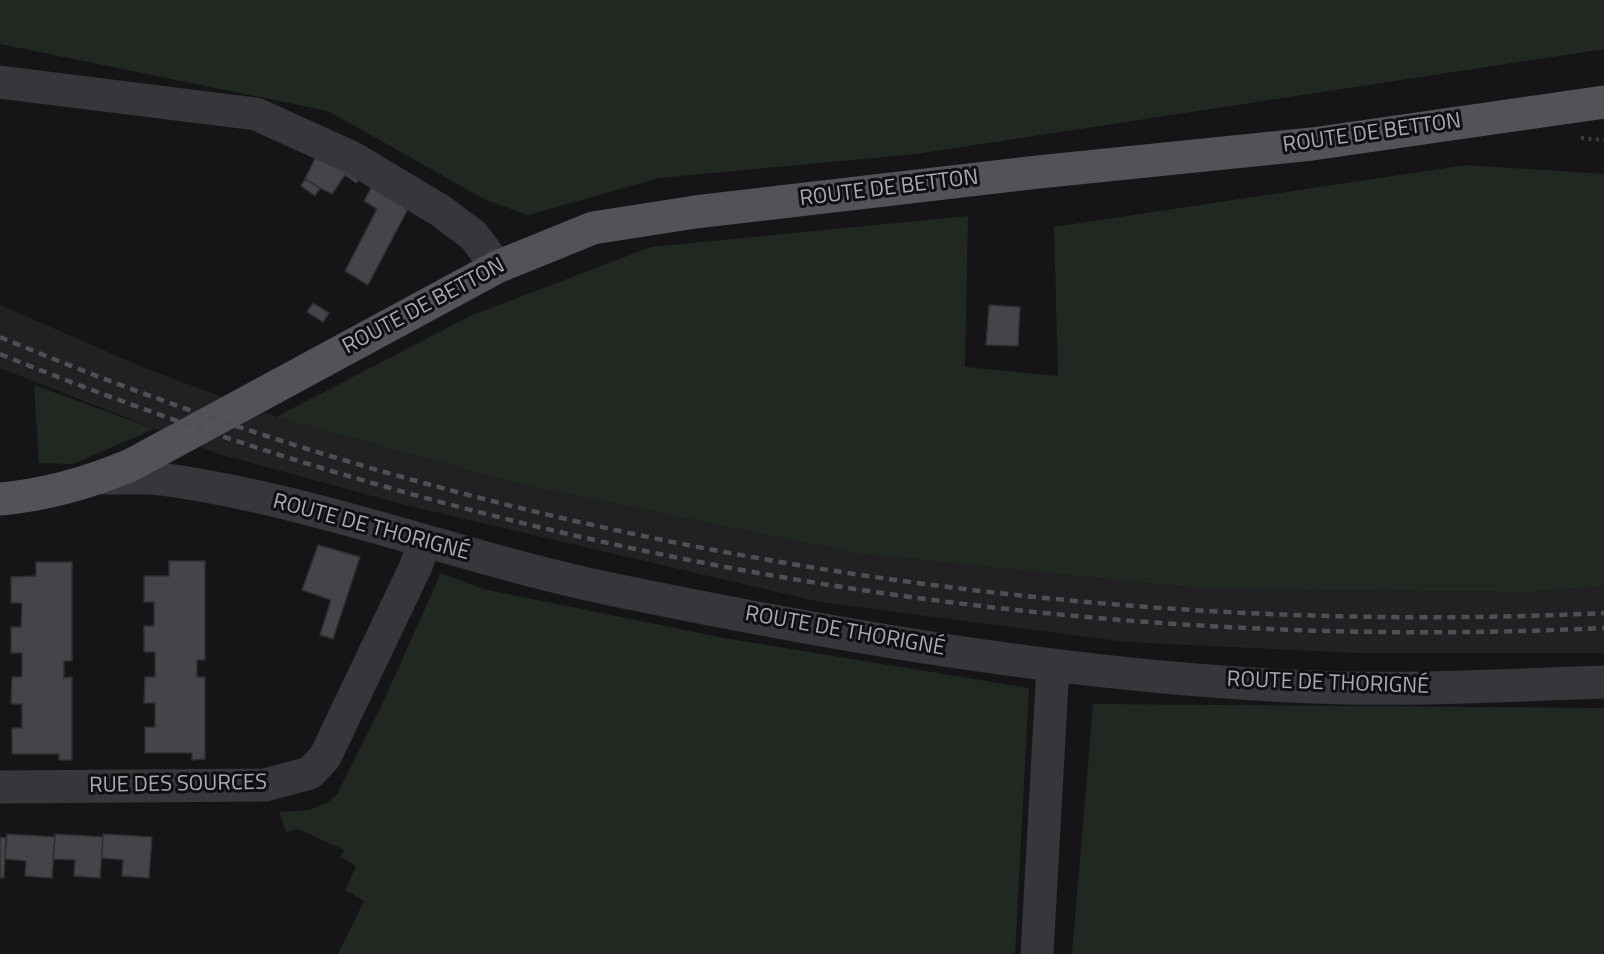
<!DOCTYPE html>
<meta charset="utf-8">
<style>
body{margin:0}
canvas{display:block;background:#151416}
</style>
<canvas width="1604" height="954"></canvas>
<script>
const context = document.querySelector('canvas').getContext('2d');
context.lineJoin = 'round';
function fillPath(path, color) { context.fillStyle = color; context.fill(path, 'evenodd'); }
function stroke(path, color, width, dash) { context.strokeStyle = color; context.lineWidth = width; context.lineCap = dash ? 'butt' : 'round'; context.setLineDash(dash || []); context.stroke(path); }
function drawText(font, color, halo, rows, align = 'center') {
  context.font = font + ' "Titillium Web",sans-serif'; context.lineWidth = 6; context.setLineDash([]); context.textBaseline = 'middle'; context.strokeStyle = halo; context.fillStyle = color; for (const [text, x, y, turn = 0] of rows) {
    context.save(); context.translate(x, y); context.rotate((+turn || 0) * Math.PI / 180); context.textAlign = isNaN(turn) ? turn : align; if (halo) context.strokeText(text, 0, 0); context.fillText(text, 0, 0); context.restore();
  }
}
const built = new Path2D(`
 M0,305L147,369L276,417L519,484L861,554L1206,589L1528,592L1604,586V653H1358L1126,642L820,602L405,505L219,454L0,368Z`);
const green = new Path2D(`
 M0,0H1604V49L916,154L659,178L528,215L486,200L328,111L0,44Z
 M1466,165L1604,174V586L1528,592L1206,589L861,554L519,484L276,417L470,316L651,247L968,216L965,367L1058,376L1054,227Z
 M34,385L154,429L73,464L39,463Z
 M441,573L483,589L724,638L1029,688L1015,954H338L364,901L345,890L356,866L340,857L344,850L298,829L286,832L279,812L309,810L327,803L338,793L379,711Z
 M1093,704L1604,708V954H1072Z`);
const building = new Path2D(`
 M317,154L360,179L356,183L345,175L332,194L320,188L305,179Z
 M305,179L320,188L315,196L301,186Z
 M372,186L410,205L368,285L345,271L377,209L364,201Z
 M313,303L329,313L323,322L307,312Z
 M989,305L1020,307L1018,346L986,345Z
 M318,545L360,557L333,639L320,635L331,600L302,590Z
 M169,561H205V660H197V677H205V759L192,760V753H145V727H155V703H144L145,677H155V652H144V626H154V602H144V576H169Z
 M36,562H72V661H64V678L72,677V760H59V754H12V728H22V704H11L12,677H22V653H11V627H21L22,603H11V577L36,576Z
 M7,834L55,837L52,878L25,876L26,861L5,859Z
 M55,834L103,837L100,878L74,876L75,860L53,859Z
 M103,834L152,837L149,878L122,876L123,860L102,858Z
 M0,837L6,838L4,878H0Z`);
const path = new Path2D(`
 M1581,138L1604,140`);
const minor = new Path2D(`
 M0,82L256,114L351,157L441,211L474,236L497,267
 M100,478C120,478 142,477 161,479C316,500 463,559 615,590C843,637 1080,678 1313,687C1410,691 1507,685 1604,682
 M0,787L265,785L310,773L325,757L416,566L425,541
 M1037,954L1053,665`);
const major = new Path2D(`
 M0,499C47,495 88,483 131,465L497,267L593,228L695,212L1038,172L1312,144L1604,102`);
const rail = new Path2D(`
 M0,337C496,546 1067,639 1604,613
 M0,354C507,560 1057,654 1604,628`);
const streetNames = [
 ["ROUTE DE BETTON",1372,134,-8],
 ["ROUTE DE BETTON",889,189,-7],
 ["ROUTE DE BETTON",424,307,-28],
 ["ROUTE DE THORIGNÉ",371,528,15],
 ["ROUTE DE THORIGNÉ",845,632,10],
 ["ROUTE DE THORIGNÉ",1328,684,2],
 ["RUE DES SOURCES",178,785,-1]
];
fillPath(built, '#212123');
fillPath(green, '#212822');
fillPath(building, '#444549');
stroke(building, '#2f2f32', 1.5);
stroke(path, '#3c3d42', 4, [3, 4.5]);
stroke(minor, '#36363b', 33);
stroke(major, '#525359', 33);
stroke(rail, '#4f5055', 4.5, [8, 6]);
drawText('22px', '#a7abb5', '#100f11', streetNames);
</script>
